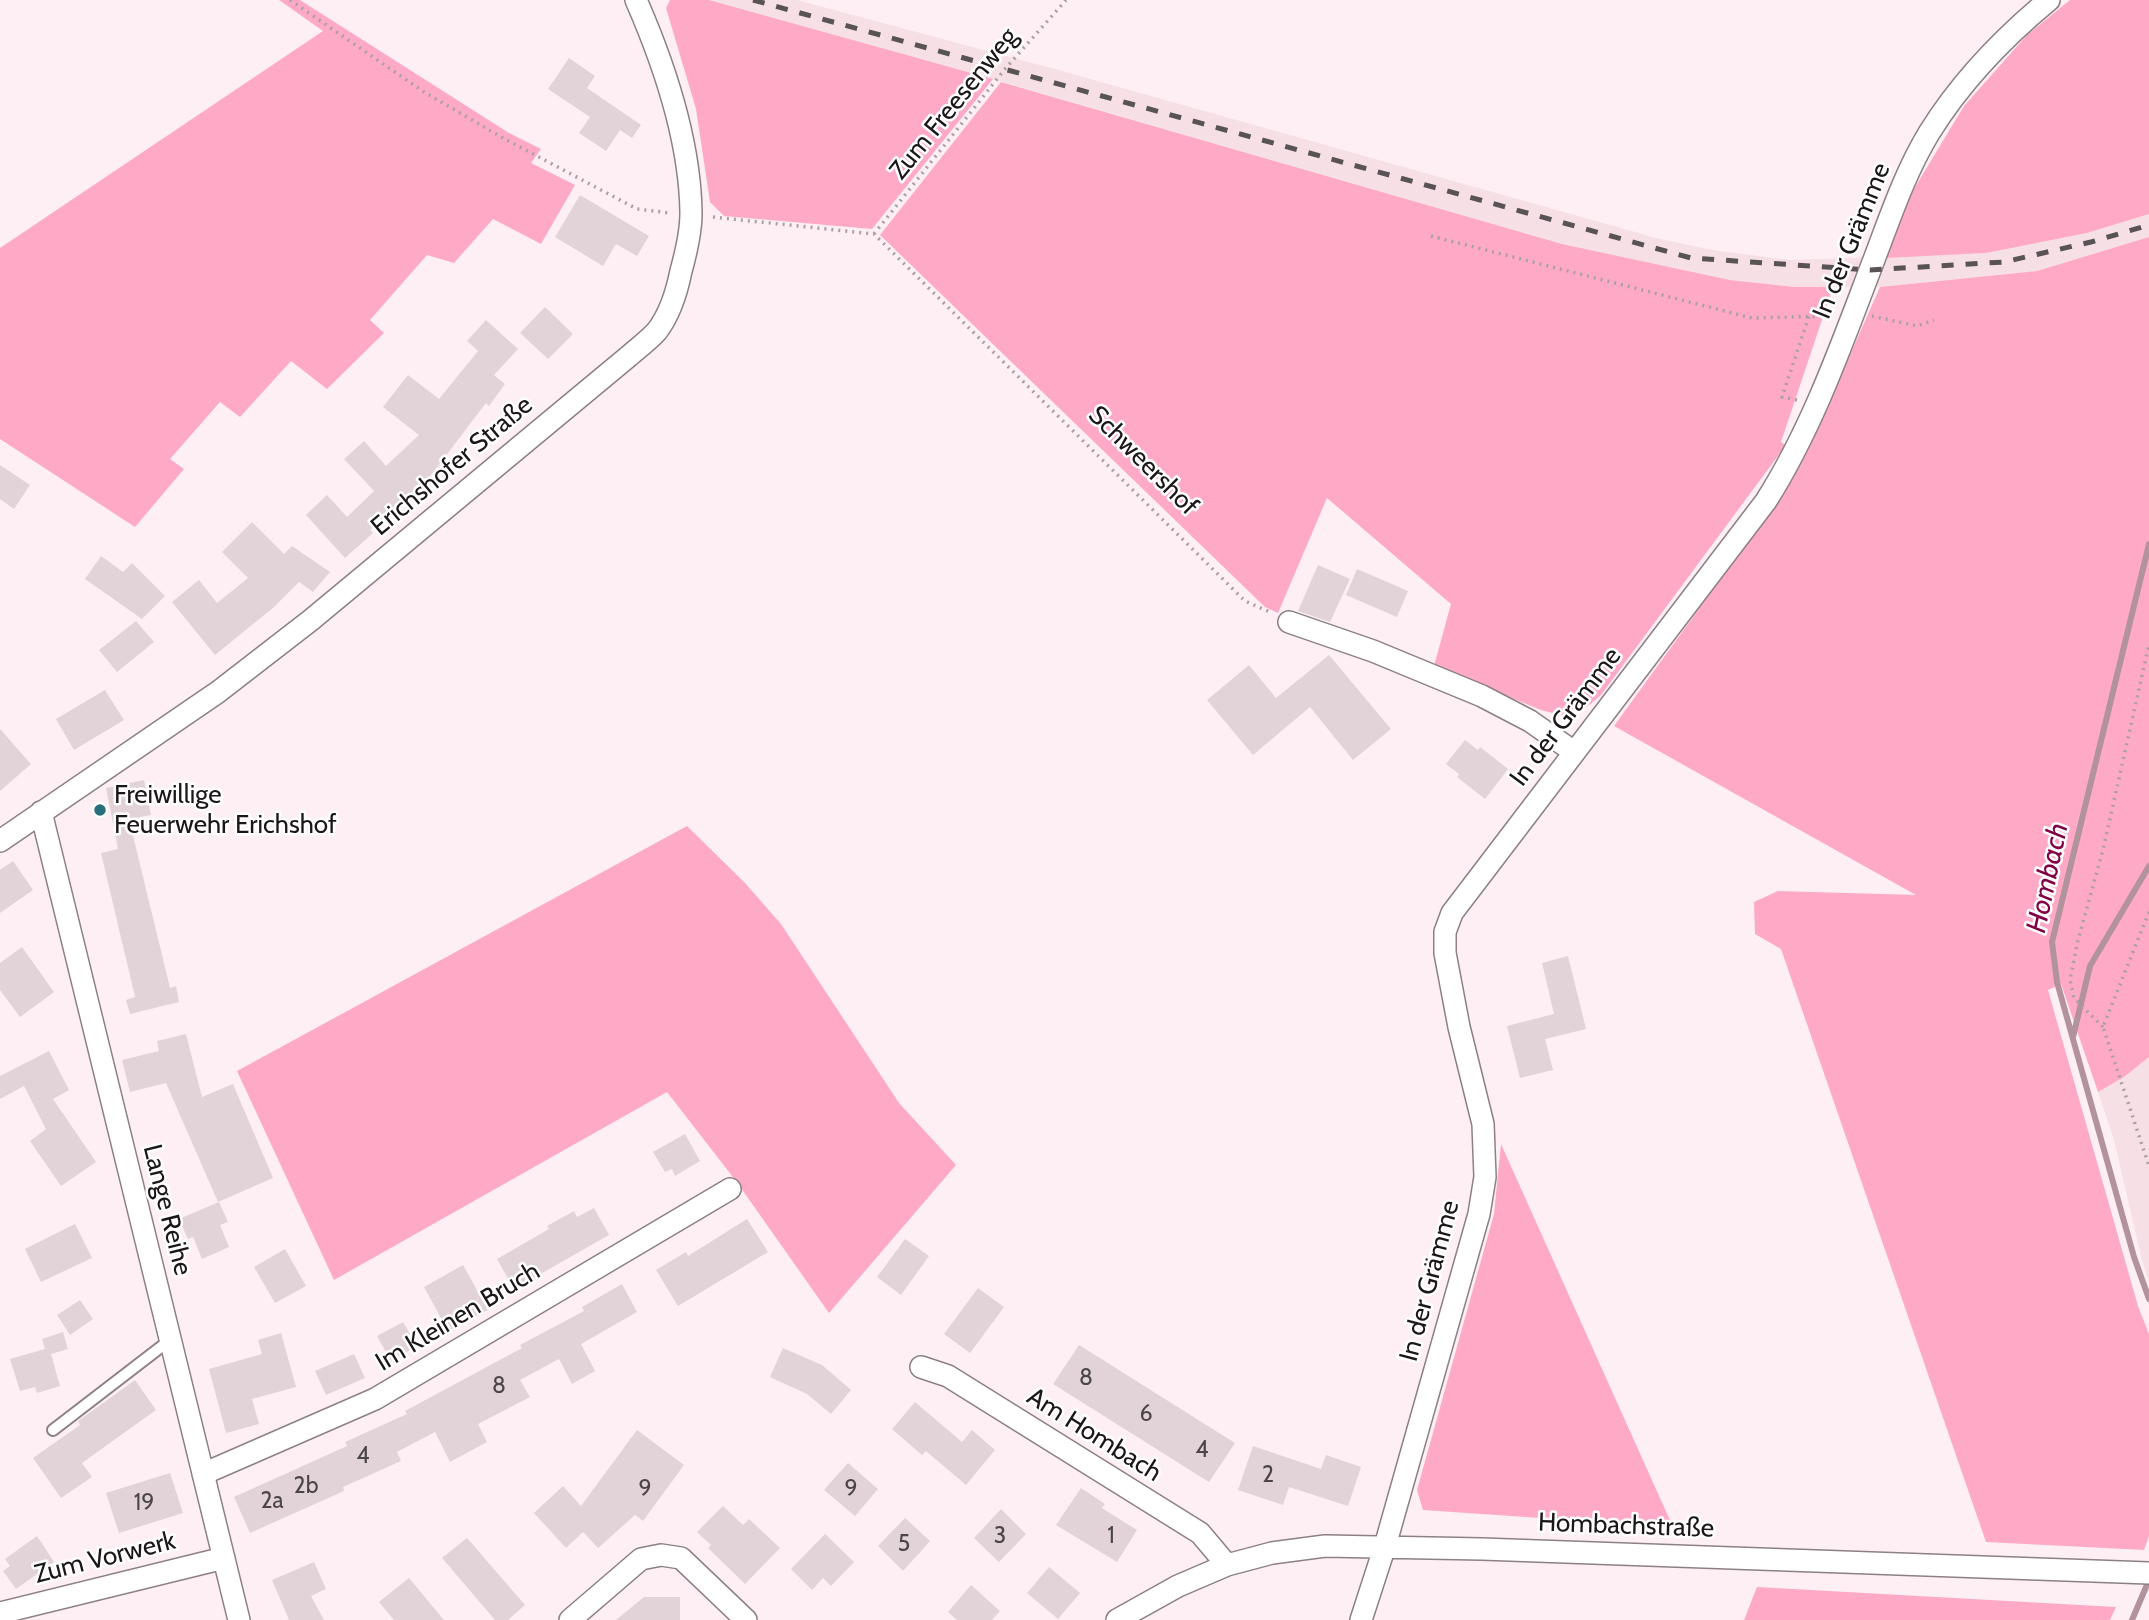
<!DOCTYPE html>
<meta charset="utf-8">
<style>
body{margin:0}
canvas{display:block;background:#fdeff3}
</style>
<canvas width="2149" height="1620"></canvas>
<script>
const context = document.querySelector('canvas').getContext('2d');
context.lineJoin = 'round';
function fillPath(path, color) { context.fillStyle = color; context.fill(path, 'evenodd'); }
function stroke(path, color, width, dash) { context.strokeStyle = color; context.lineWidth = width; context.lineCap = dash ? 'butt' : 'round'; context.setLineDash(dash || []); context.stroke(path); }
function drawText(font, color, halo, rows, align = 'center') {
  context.font = font + ' Cabin,sans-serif'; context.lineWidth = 5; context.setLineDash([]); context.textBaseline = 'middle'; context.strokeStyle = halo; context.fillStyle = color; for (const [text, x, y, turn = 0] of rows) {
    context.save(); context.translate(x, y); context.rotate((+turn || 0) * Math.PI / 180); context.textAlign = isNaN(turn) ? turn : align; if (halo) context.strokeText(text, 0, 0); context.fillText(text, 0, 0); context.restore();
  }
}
const built = new Path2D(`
 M709,0H797L1055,69L1660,239L1713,250L1789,260L1986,253L2087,233L2149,214V237L2037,271L1880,287H1795L1730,280L1562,244L993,79Z
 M2149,1057V1282L2142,1261L2114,1140L2098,1092L2124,1077Z`);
const green = new Path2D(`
 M279,0H300L509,133L541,149L531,163L575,185L541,244L493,219L454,263L427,255L370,320L384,333L327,389L291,361L240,417L220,402L170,459L184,469L135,527L0,439V248L323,31Z
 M670,0H709L993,79L872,229L724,216L710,202L696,109L666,8Z
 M2070,0H2149V214L2087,233L1986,253L1885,258L1912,192L1964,106L2027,35Z
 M1001,82L1562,244L1730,280L1795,287H1833L1781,442L1786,445L1601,695C1578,715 1572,719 1541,710L1434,666L1451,604L1327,498L1278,613L1265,607L880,235Z
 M2149,237V1057L2124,1077L2098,1092L2061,984L2048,990L2138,1306L2149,1334V1536L2144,1550L1986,1542L1781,949L1755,934L1754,902L1778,891L1916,895L1614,726L1769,512L1806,454L1880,287L2037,271Z
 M687,826L745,883L781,924L899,1103L956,1165L829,1313L736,1181L667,1092L334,1280L237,1071Z
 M1501,1144L1673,1527L1423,1510L1417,1490L1494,1214Z
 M1757,1587L2116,1607L2110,1620H1744Z`);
const stream = new Path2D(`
 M2149,544L2052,942L2057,982L2134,1257L2149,1299
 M2073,1037L2090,966L2149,866
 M2132,1620L2149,1580`);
const building = new Path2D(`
 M569,58L595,76L587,88L641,125L632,138L620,130L606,151L579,133L590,117L548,89Z
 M580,195L649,236L637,256L616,244L603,266L555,237Z
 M545,307L573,334L548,359L520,333Z
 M486,320L518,349L494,375L505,384L489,406L486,403L432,474L370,530L373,533L345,558L306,515L327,495L347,517L374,491L344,459L364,441L386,466L419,435L383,407L408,375L439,399L478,351L467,341Z
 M0,465L30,485L14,509L0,499Z
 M252,522L284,554L292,546L330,572L313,592L299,582L274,607L215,655L172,602L199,580L217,603L248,578L222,552Z
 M101,556L123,572L132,563L165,596L142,619L85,579Z
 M1318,565L1350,579L1330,622L1298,611Z
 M1357,569L1408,591L1397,617L1346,595Z
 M136,621L154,642L117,672L99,650Z
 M1329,655L1391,729L1353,760L1310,707L1253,755L1207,700L1249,665L1276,698Z
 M105,690L124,720L74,750L56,719Z
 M0,729L31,764L0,791Z
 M1465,740L1478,750L1480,747L1508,769L1485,799L1457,777L1459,774L1446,764Z
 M144,780L151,815L129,819L170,988L176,986L179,1002L130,1014L126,1000L135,997L101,853L118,849L106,788Z
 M13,861L33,890L0,913V870Z
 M22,947L54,992L20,1017L0,990V963Z
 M1568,956L1586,1029L1545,1039L1553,1070L1520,1078L1507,1026L1554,1014L1542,963Z
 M186,1034L202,1097L233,1084L273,1178L218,1202L166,1083L130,1092L122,1060L159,1051L157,1041Z
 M49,1051L69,1090L53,1099L96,1162L61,1186L30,1141L46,1129L24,1086L0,1099V1076Z
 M685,1134L700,1161L675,1176L672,1169L665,1172L653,1152Z
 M219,1202L228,1222L220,1225L229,1247L202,1259L193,1237L188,1239L179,1219Z
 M594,1208L609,1235L514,1289L497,1259L549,1229L547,1226L574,1211L577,1217Z
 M747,1219L768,1252L678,1306L656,1270L686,1252L688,1256Z
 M75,1224L92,1258L41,1282L25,1249Z
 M905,1239L929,1256L901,1295L877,1277Z
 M285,1249L306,1286L275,1303L254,1267Z
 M463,1265L488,1310L448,1331L424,1287Z
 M622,1284L637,1312L581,1344L595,1371L572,1384L559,1359L520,1380L530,1397L478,1424L487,1442L450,1462L435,1432L397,1452L401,1461L343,1487L344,1491L250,1533L234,1497L347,1446L345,1442L407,1414L405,1411L522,1348L520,1345L584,1311L582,1307Z
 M978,1288L1004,1307L970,1353L944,1334Z
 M80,1300L93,1319L70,1335L57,1315Z
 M403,1322L417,1346L391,1361L377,1336Z
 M63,1332L68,1349L51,1354L60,1386L37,1393L35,1387L20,1391L10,1359L45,1349L42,1339Z
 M281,1333L296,1387L252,1399L259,1424L226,1433L209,1369L262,1354L258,1340Z
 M1079,1345L1235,1443L1209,1482L1053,1384Z
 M783,1348L822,1365L851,1390L831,1414L807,1394L770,1377Z
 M354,1354L365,1378L326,1395L315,1371Z
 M135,1380L156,1410L82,1463L92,1477L61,1498L33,1458L80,1425L78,1421Z
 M915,1402L962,1442L972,1430L995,1450L966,1485L926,1451L922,1455L892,1429Z
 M637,1430L684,1465L643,1521L635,1515L598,1548L583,1532L566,1548L534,1513L563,1486L581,1506Z
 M1253,1446L1321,1469L1326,1455L1361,1467L1348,1506L1289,1487L1283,1505L1238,1490Z
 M848,1463L878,1489L855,1516L824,1490Z
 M170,1473L183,1513L119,1533L106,1493Z
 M1081,1488L1105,1504L1102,1508L1137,1530L1117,1562L1056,1525Z
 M723,1506L743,1525L749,1519L780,1548L745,1584L708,1548L711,1545L697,1532Z
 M1001,1509L1026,1534L999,1562L974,1538Z
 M905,1518L930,1541L903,1571L878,1546Z
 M825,1534L854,1562L831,1586L823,1578L812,1590L791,1569Z
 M37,1536L54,1562L16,1589L3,1571L10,1566L5,1559Z
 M467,1538L525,1605L508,1620H495L442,1558Z
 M314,1562L326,1589L311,1596L324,1620H289L272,1580Z
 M1049,1567L1080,1593L1058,1619L1027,1593Z
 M409,1578L444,1620H394L379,1602Z
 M971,1585L1000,1611L992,1620H957L948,1612Z
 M644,1597H680V1620H616Z`);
const path = new Path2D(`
 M290,0L424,92L503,138L637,209L670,213
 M713,217L874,234L1245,601L1272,613
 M874,234L1005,69L1066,0
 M1431,236L1752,318L1832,316
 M1872,316L1917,326L1934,320
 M1797,400L1782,397L1809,316
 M2149,912L2103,1027L2149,1166
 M2103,1027L2074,998L2070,980L2078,940L2103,850L2149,644`);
const service = new Path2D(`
 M53,1430L170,1340`);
const minor = new Path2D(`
 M1289,622L1373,651L1482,696L1530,721L1574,752
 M41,812L239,1620
 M0,841L218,692L311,620L629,356C638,348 649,340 657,331C670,314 677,291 681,271C686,253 691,232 691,213C690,140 665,66 636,0
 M921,1367L948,1376L1200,1533L1227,1565
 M203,1474L375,1399L730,1189
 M0,1613L224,1558
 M570,1620L641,1559L661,1555L681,1558L746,1620
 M1117,1620L1178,1586L1227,1565L1272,1553L1325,1546L1482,1549L2149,1573
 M1361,1620L1385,1546L1479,1214L1485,1177L1483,1124L1459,1027L1445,953V932L1452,913L1766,501C1811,430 1840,349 1870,270C1888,224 1903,176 1929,133C1960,83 2003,38 2049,0`);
const rail = new Path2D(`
 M753,0L1691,258L1870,270L2004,262L2091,242L2149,225`);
const markers = [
 [100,810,7,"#27707a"]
];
const numberNames = [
 ["8",1086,1378],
 ["8",499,1386],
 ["6",1146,1414],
 ["4",1202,1450],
 ["4",363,1456],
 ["2",1268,1475],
 ["2b",306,1486],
 ["9",645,1489],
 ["9",851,1489],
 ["2a",272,1501],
 ["19",144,1503],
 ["3",1000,1536],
 ["1",1111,1536],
 ["5",904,1544]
];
const streetNames = [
 ["Zum Freesenweg",954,104,-51],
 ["In der Grämme",1852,241,-68],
 ["Schweershof",1143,461,45],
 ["Erichshofer Straße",452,466,-40],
 ["In der Grämme",1566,717,-53],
 ["Lange Reihe",167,1210,76],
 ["In der Grämme",1430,1281,-75],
 ["Im Kleinen Bruch",458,1317,-31],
 ["Am Hombach",1094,1435,32],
 ["Hombachstraße",1626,1526,2],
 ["Zum Vorwerk",105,1558,-14]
];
const poiNames = [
 ["Freiwillige",114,795],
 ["Feuerwehr Erichshof",114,825]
];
const waterNames = [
 ["Hombach",2048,878,-78]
];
fillPath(built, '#f6e0e6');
fillPath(green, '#feaac6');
stroke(stream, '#b2929c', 6);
fillPath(building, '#e1d3d7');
stroke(service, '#8c8083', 14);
stroke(minor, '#8c8083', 24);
stroke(path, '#aa9fa2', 3.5, [2, 5]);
stroke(service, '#fff', 10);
stroke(minor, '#fff', 21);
stroke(rail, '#5a5356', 5, [12, 12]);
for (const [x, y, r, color] of markers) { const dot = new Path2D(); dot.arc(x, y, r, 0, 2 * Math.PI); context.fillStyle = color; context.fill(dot); stroke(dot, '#fff', 2.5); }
drawText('23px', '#4c4548', null, numberNames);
drawText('26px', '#1b1618', '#fff', streetNames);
drawText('26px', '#1b1618', '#fff', poiNames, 'left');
drawText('italic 28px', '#810045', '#fff', waterNames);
</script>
